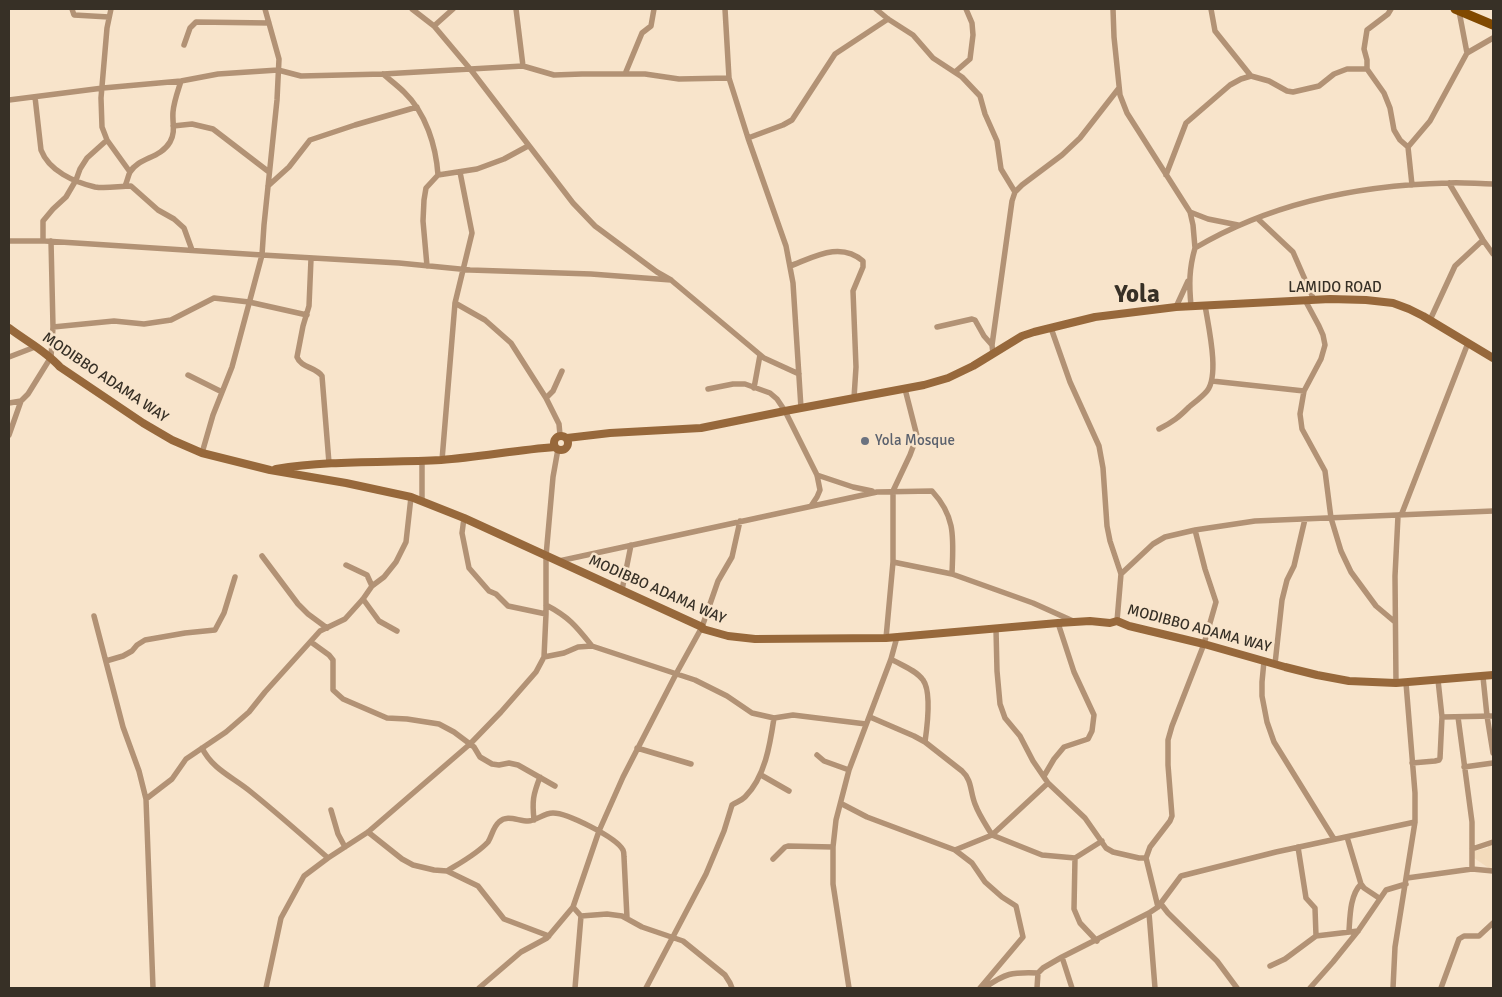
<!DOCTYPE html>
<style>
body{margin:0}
#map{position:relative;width:1502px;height:997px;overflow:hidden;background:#f8e4cb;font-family:Signika,sans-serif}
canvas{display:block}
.frame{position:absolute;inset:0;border:10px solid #373026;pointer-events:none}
</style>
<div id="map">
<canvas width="1502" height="997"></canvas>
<div class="frame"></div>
</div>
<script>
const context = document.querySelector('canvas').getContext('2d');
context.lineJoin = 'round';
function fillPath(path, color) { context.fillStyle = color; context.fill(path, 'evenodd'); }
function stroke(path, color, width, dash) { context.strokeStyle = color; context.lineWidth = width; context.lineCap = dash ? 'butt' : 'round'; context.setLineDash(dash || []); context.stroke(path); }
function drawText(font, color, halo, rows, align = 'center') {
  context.font = font + ' Signika,sans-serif'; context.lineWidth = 5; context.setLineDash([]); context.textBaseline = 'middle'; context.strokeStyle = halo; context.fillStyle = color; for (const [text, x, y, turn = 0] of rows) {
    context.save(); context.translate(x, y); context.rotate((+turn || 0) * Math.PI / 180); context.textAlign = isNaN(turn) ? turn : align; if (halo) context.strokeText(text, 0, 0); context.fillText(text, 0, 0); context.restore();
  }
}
const built = new Path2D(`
 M1493,844V871L1474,858V851L1488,848V845Z`);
const minor = new Path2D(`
 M72,9L74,15L109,17
 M111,9L107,28L101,98L102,127L107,140L130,172
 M412,9L434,26L471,70L573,203L595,226L657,272L671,280L764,358L799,374
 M516,9L523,66
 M725,9L729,78L748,138L786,246L793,283L801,408
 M876,9L888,19L913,35L933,58L962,77L980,96L985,114L997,141L1001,169L1015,192
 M1113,9L1114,37L1120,95L1127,113L1190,212L1193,225L1195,248
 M1211,9L1215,31L1251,76
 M1391,9L1388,14L1367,30L1364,49L1367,60V69L1384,93L1390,108L1394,130L1400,140L1408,147L1412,185
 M1459,11L1467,53
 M434,26L453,9
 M184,45L190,28L196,22L269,23
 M955,72L970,59L973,35L972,23L966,9
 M383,74C390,80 398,86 404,92C426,113 436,146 438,175L426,188L424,200L423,221L427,266
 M625,74L642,33L651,26L654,9
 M35,97L41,150C49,171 74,182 95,187C106,189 120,186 131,186L158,210L174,219L184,228L192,250
 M9,100L103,88L181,81L218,74L278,70L301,76L383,74L523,66L554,75L582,74H645L679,79L729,78
 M173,126L192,124L213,129L269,172
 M748,138L783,125L792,120L835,54L888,19
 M1408,147L1430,121L1467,53L1493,38
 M438,175L477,169L504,159L528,146
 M1166,175L1186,123L1230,85L1241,79L1251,76L1269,81L1287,91L1293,92L1319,86L1334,74L1347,69H1367
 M1449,183L1483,240L1493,254
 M125,186C127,182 128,176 130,172C139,157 160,159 170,142C176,132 172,122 173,112C174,101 178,91 181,81
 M268,186L289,167L310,140L355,125L417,107
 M1190,212L1208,219L1238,225
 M1258,219L1293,252L1314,300
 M9,241H45L262,255L399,263L470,270L591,274L671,280
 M43,241V221L53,209L66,197L76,180L80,169L87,158L107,140
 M311,259L309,306L303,326L297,357C301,368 316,367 322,376L329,463
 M790,266C814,257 840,241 863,261V267L853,291L856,367L854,398
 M1305,300L1319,326L1323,335L1325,345L1321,359L1304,391L1300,414L1302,429L1325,471L1331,518L1341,551L1351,572L1376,606L1395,622
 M455,303L485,320L511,343L546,398L559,424L560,435
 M1191,306C1189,284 1189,269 1195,248C1271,203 1361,185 1448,183C1463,182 1478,184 1493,184
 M1176,307L1188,281
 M1430,320L1455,266L1483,240
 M53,327L114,321L144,324L171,320L214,298L249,302L307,315
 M937,327L972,319L975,320L984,336L992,345
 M1051,328L1070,382L1099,446L1103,468L1107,526L1110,541L1121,574L1117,621
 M993,354L992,345L1012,201L1015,192L1022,185L1062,155L1080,138L1119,88
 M9,357L35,347
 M188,375L222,392
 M1212,381L1304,391
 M754,388L760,355
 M708,389L733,384H745L770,393L777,399L785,411L817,475L820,490L817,497L811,506
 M546,398L553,391L562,371
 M9,403L21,401L28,394L51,357L53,327L51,241
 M1159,429C1173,422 1179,417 1189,407C1195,402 1202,397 1207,391C1220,375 1208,325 1205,305
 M9,435L21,401
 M202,453L213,415L232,367L262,255L264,225L277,100L279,59L265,9
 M442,460L455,303L472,233L460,172
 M817,475L853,487L872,491
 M422,501V460
 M464,518L462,533L469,568L489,591L496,594L508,606L546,614
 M262,556L298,604L308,614L327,628
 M559,561L877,492L932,491C957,518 953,540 952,574
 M893,562L952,574L1033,603L1073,621
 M346,565L367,575L372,586
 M1121,574L1153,544L1165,537L1195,530L1255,521L1493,511
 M622,590L631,545
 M363,599L379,621L397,631
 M546,605C569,617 576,626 592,646
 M94,616L123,727L139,771L146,799L153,988
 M996,629L997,671L1000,704L1005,718L1020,736L1033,761L1048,783L1085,818L1106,848L1113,852L1139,858H1146
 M886,638L893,562V491L910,455L917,436L905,389
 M311,642L329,655L333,660V690L343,699L387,718L407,719L439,724L454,732L474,747L480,757L492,764L499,765L509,763L518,765L555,786
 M544,657L564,653L578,647L592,646L695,680L727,696L752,713L774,718L793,715L866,724
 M891,659C901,665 916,670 923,680C932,692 927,728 925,742
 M106,661L123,656L132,651L137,645L145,640L185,633L215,630L224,613L235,577
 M1264,661L1262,682V696L1267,722L1274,742L1334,839
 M1275,664L1282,600L1287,580L1294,566L1305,519
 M1483,677L1487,716L1493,753
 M1396,683L1395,576L1398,516L1402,513L1468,343
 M870,717L914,736L925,742L962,771C972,780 970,791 975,804C979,815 986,825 992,835L1048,783
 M1442,717L1493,716
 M1458,717L1472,822V869
 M202,748C213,770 233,777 251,792C277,813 302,835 328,858
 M637,748L691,764
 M817,755L824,761L849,770
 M1412,763L1435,761L1439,760L1440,758L1442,717L1438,680
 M1464,767L1493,763
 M761,775L789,791
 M1044,776L1054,759L1064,747L1088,739L1092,731L1094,715L1074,672L1058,623
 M146,799L172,779L186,759L226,732L249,712L265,692L320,631L345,619L363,599L372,586L384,577L396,562L406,542L411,497
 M842,804L867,817L955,850L972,863L985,882L1002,897L1016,906L1023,937L980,988
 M331,810L338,834L345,847
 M534,820C532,801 533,795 540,777
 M368,832L402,859L413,865L434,870L447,871L478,886L504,919L549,936
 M1347,837L1361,884L1364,888L1379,898
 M1298,847L1306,898L1315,908L1316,936
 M1472,849L1493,842
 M955,850L992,835L1042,855L1075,858L1102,841
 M1075,858L1074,909L1080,923L1097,941
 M773,859L785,847L788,846L833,847
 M447,871C460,863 477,854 488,842C492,836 493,827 499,822C507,814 518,821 528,821C537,821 543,813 553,813C567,813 616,837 623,850C624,852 624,855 624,857L627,918
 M1407,878L1472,869L1493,871
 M573,907L581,916L575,988
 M1158,907L1146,858L1150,847L1170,821L1172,816L1168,765V740L1172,726L1204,644L1216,602L1205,569L1195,530
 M1158,907L1161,904L1168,913L1217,961L1237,988
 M1149,913L1155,988
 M581,916L607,914L622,916L642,927L683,941L725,975L730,983L732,988
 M1349,931C1350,916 1350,895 1361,884
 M1062,957L1072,988
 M1270,966L1285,959L1316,936L1358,931
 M266,988L281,918L304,876L328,858L368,832L470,744L501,712L536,672L544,657L546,614V556L553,477L558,449
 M479,988L521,952L547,938L573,907L599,831L623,777L676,674L702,627L718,581L732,557L740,521
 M646,988L706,874L724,831L732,805C736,802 741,801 745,797C765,777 770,745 774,718
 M849,988L833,884V847L836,820L849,770L891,659L897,637
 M984,988C1006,973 1011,972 1038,973L1043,968L1062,957L1149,913L1158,907L1181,876L1276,852L1415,822
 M1037,988L1038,973
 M1310,988L1333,962L1358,931L1386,890L1406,884
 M1393,988L1395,947L1415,822V793L1406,683
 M1441,988L1459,939L1464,936H1479L1493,923`);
const secondary = new Path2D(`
 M9,328C26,341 46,351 60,367L143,423L172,440L202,453L270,470L346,483L411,497L464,518L702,627L703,629L728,636L755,639L886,638L1058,623L1090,621L1110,623L1117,621L1129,626L1204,644L1285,667L1317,675L1349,681L1396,683L1493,675
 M554 443a7 7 0 1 1 14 0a7 7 0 1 1-14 0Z
 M567,438L610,433L701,428L785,411L924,385L948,378L973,366L1022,336L1034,332L1095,317L1176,307L1330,299L1366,300L1393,303L1409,309L1423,316L1493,358
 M276,469C331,460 386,463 441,460C479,457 517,450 555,447`);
const primary = new Path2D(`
 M1455,9L1493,25`);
const markers = [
 [865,441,5,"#6b7280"]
];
const streetNames = [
 ["LAMIDO ROAD",1335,288],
 ["MODIBBO ADAMA WAY",105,378,34],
 ["MODIBBO ADAMA WAY",657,590,24],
 ["MODIBBO ADAMA WAY",1199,629,15]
];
const worshipNames = [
 ["Yola Mosque",875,441]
];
const townNames = [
 ["Yola",1137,295]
];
fillPath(built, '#f3dbbb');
stroke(minor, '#b29275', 5.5);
stroke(secondary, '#97683b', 8);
stroke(primary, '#814900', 9);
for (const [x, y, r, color] of markers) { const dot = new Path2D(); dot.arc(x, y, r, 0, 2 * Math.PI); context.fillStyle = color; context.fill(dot); stroke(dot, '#f8e4cb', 2); }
drawText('15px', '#373026', '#f8e4cb', streetNames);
drawText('15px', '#5b616d', '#f8e4cb', worshipNames, 'left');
drawText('bold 25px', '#373026', '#f8e4cb', townNames);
</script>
